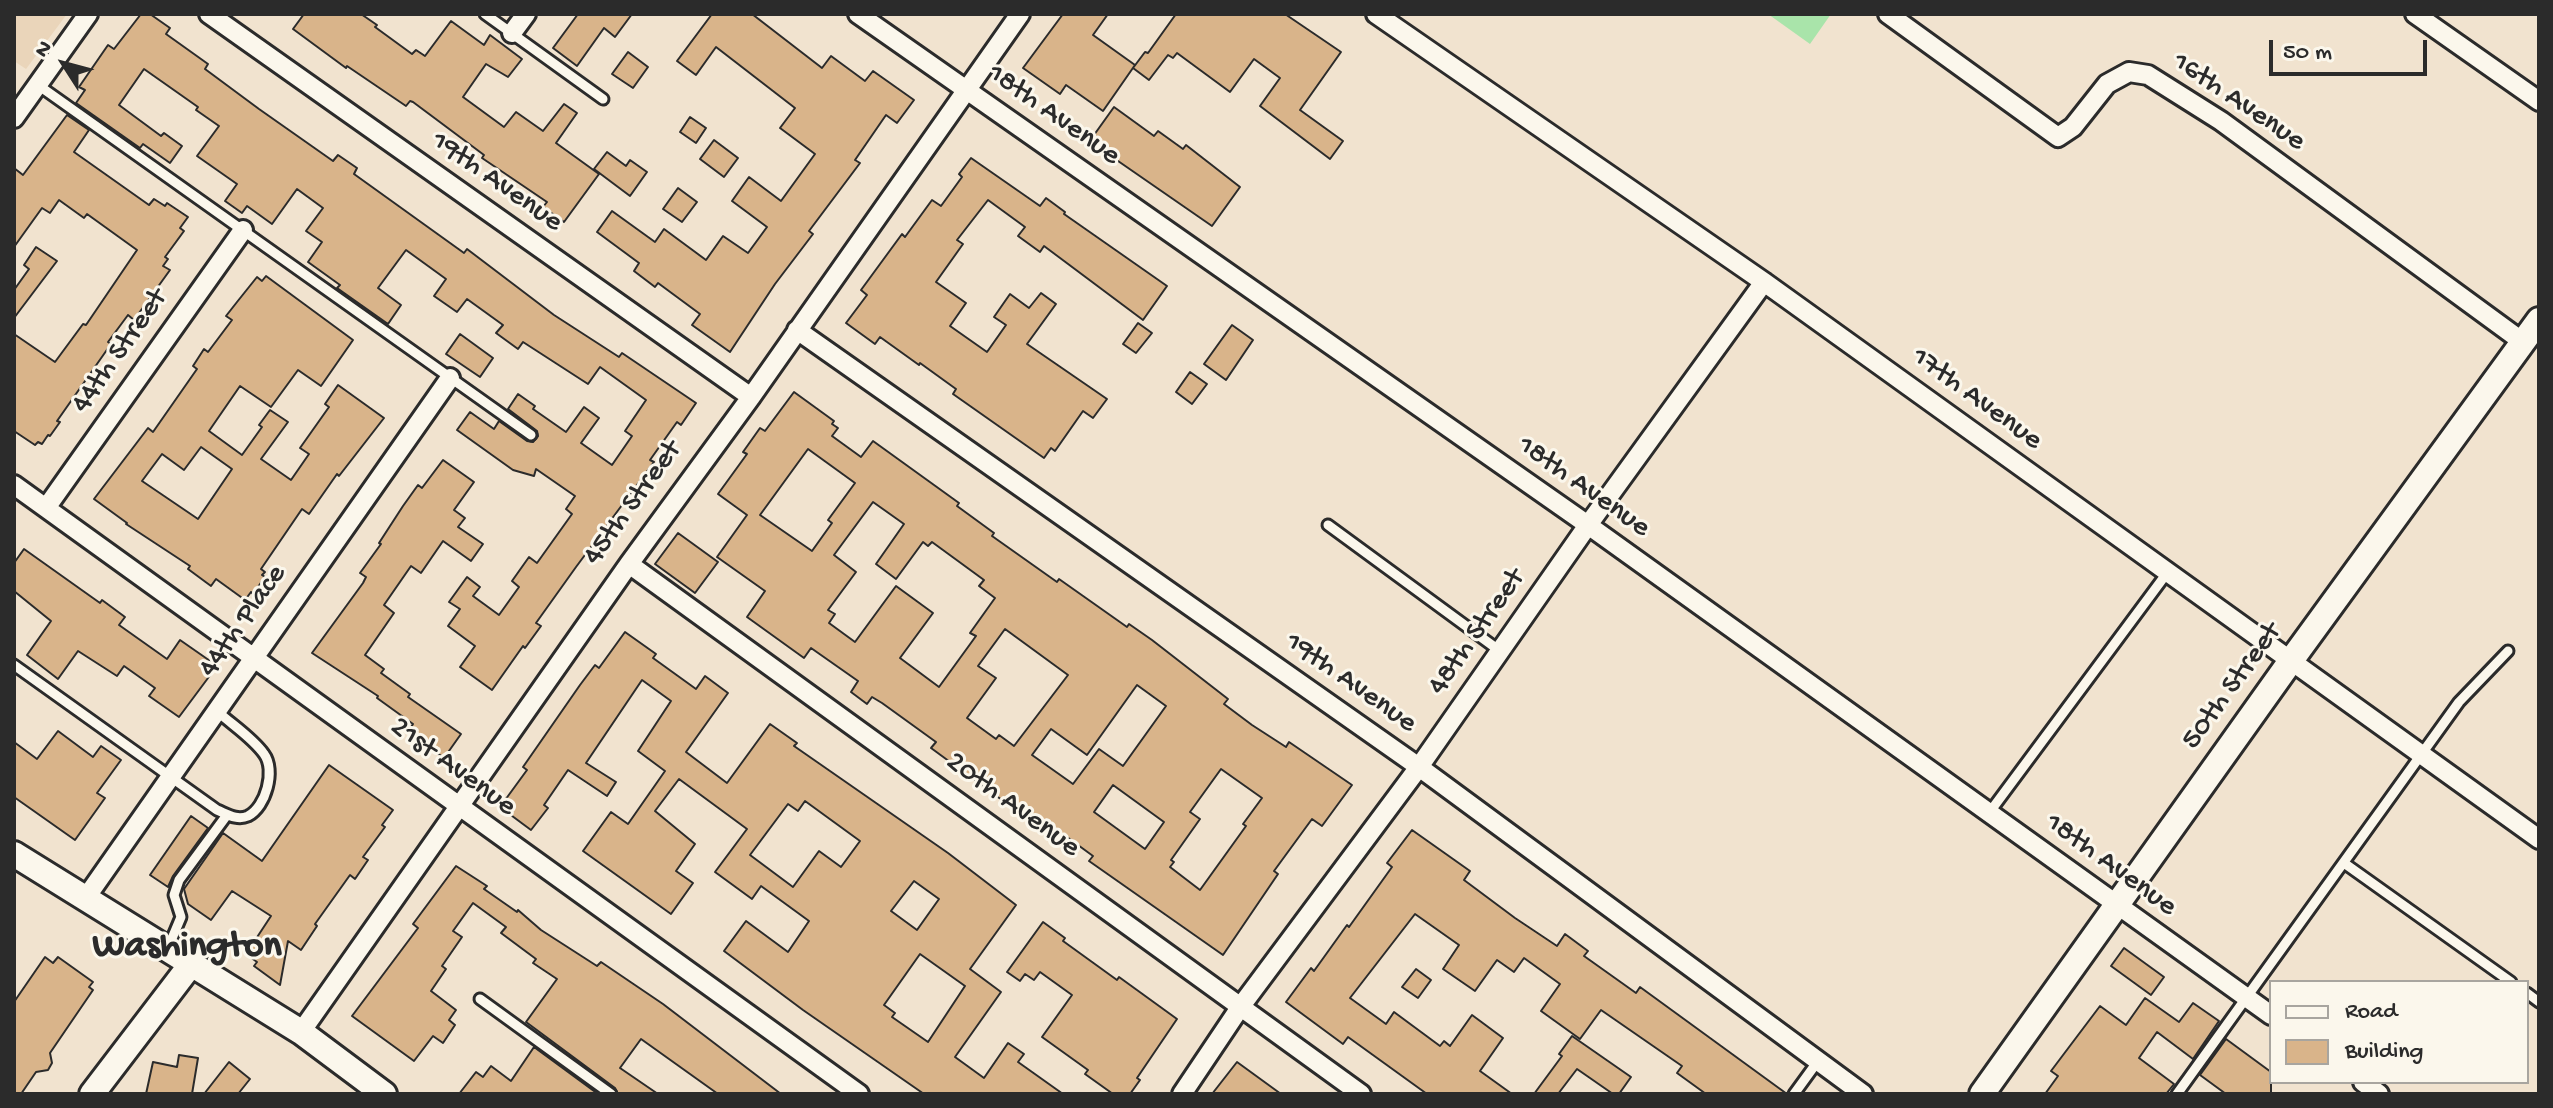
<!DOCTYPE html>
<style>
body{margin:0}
#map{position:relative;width:2553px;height:1108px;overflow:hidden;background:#f1e3cf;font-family:"Gochi Hand",sans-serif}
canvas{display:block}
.frame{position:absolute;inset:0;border:16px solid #2b2b2b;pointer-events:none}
.legend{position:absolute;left:2269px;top:980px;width:260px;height:104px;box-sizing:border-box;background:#fbf7ec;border:2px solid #a8a59f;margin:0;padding:10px 14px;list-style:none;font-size:24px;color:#2b2b2b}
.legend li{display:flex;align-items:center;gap:16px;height:40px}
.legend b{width:40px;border:2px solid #a8a59f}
.north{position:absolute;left:24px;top:24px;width:80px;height:80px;-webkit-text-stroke:6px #fbf7ec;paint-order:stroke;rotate:306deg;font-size:22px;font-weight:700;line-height:32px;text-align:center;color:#2b2b2b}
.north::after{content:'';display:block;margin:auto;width:28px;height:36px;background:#2b2b2b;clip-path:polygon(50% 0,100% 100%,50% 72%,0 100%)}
.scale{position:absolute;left:2269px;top:40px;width:158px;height:36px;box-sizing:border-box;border:4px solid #2b2b2b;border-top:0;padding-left:10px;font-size:24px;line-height:28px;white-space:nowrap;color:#2b2b2b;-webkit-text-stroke:6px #fbf7ec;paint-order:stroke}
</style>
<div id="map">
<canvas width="2553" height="1108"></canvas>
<div class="frame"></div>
<ul class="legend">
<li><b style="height:10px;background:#fbf7ec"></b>Road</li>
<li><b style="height:22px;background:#d9b48a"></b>Building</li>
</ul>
<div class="north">N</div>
<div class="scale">50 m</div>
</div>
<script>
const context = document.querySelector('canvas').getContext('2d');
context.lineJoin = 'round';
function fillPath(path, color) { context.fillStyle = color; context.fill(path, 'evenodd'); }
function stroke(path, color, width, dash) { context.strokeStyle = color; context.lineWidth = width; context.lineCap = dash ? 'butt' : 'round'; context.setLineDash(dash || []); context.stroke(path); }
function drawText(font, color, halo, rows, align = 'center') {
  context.font = font + ' "Gochi Hand",sans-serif'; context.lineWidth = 6; context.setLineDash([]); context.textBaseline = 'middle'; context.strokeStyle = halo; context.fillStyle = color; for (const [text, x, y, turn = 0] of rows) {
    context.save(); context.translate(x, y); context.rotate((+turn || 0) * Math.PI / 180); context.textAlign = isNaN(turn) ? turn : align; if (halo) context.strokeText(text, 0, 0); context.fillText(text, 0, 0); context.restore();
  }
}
const built = new Path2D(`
 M14,14H67L26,69L14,61Z`);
const green = new Path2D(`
 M1768,14H1831L1810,44Z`);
const building = new Path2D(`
 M141,14H150L170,28L166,34L208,64L205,69L259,109L333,161L338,155L357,168L354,174L464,253L467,249L554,315L619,357L622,353L696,403L681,425L677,422L650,460L654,462L576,567L536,623L541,626L525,648L523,646L492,690L460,667L475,646L448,626L460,609L449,602L467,577L480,587L473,596L499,615L519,587L512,581L529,557L537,563L572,514L566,509L575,496L536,469L534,476L513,470L457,430L470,412L494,429L499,421L527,441L533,442L538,436L537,431L508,409L518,394L535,406L533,409L566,432L584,407L599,418L581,443L612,465L632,436L625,431L646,400L600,367L588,384L523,342L518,349L496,333L503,325L467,299L457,312L434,296L446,279L406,250L378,288L401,305L388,324L337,288L340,285L308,262L322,242L306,231L323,208L297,189L272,224L247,206L242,213L225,201L237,184L197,156L219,126L196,110L198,107L144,69L119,105L161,136L164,133L182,146L170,163L143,144L140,148L76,103L85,90L79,87L108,45L114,49Z
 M304,14H361L377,25L375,27L412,54L416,50L425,56L451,21L484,45L490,35L522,59L508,77L486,64L463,97L504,127L516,112L543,131L564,104L577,113L556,143L599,174L564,222L543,207L547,202L482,158L484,155L413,102L410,101L406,106L347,66L346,68L293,29Z
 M578,14H632L615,37L604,28L577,66L553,48Z
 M712,14H752L822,68L831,56L865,81L873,71L914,100L897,123L886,115L855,160L860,163L809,231L813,234L775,284L730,352L692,325L700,314L658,283L655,287L634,271L639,263L597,232L612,211L655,242L664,229L706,260L723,236L748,253L767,227L732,201L749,177L781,201L815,154L780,128L795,108L716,47L696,75L677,61Z
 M1063,14H1108L1093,35L1135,65L1103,111L1066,85L1060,94L1023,68Z
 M1176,14H1285L1341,52L1300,110L1343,141L1330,159L1260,106L1280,78L1254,59L1230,92L1177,53L1173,58L1168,55L1149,80L1133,68L1145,52L1148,53Z
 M628,52L648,67L633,88L612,74Z
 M1114,107L1154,136L1158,131L1183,149L1186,145L1240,187L1212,226L1092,143L1096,137L1094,135Z
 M67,115L89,130L74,152L149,205L154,199L165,206L167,203L188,217L180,228L184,231L165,257L168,259L163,266L170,270L134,320L128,315L108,342L111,344L57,421L60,422L50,436L48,435L42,444L38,442L35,445L14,431V334L55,362L83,324L86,325L137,250L87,214L84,218L59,200L50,213L42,208L14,247V168L23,175Z
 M690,117L706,128L696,143L680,132Z
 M714,140L738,158L724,177L700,159Z
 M607,152L626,166L630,160L647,172L630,196L594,169Z
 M971,158L1040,206L1046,198L1065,212L1064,214L1167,286L1143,320L1044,246L1040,252L1018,236L1025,227L988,200L957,240L963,244L936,282L966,303L950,326L987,352L1006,325L994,317L1010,294L1029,308L1041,293L1056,304L1027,344L1107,399L1093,418L1083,411L1055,451L1051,448L1044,458L953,394L956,389L920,363L919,365L880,337L875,344L846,323L867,295L861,290L902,234L905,237L932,200L941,206L962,177L959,174Z
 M678,188L697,202L682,222L663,209Z
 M36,247L57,261L14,318V290L29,269L24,265Z
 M266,276L353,340L321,386L298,370L271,407L240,386L209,431L242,455L262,427L259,425L270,410L288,422L261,459L291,480L309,454L300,448L329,407L325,404L338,385L384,418L339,476L337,474L309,514L302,509L261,569L265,572L262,575L265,577L253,594L251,592L245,600L216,579L211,586L188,569L190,566L126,524L127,523L94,499L148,428L153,432L197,369L193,366L204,349L208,352L232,320L226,316L237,302L257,277L262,281ZM201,447L232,469L198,519L142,481L162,454L184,470Z
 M1138,323L1152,333L1136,353L1123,344Z
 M1232,325L1253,340L1226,380L1204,364Z
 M460,334L493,358L480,377L446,354Z
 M1190,372L1207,384L1192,404L1176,392Z
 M794,392L834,421L832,424L838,428L832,436L861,457L873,441L959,503L957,506L994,533L992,536L1057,582L1059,579L1127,627L1129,624L1152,640L1228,699L1224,704L1252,725L1286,747L1289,742L1352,785L1322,826L1312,819L1274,871L1278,874L1223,955L1089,861L1093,856L1067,837L1062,844L931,748L936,742L882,703L872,697L867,704L851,692L858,681L811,648L804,658L747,617L765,591L717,557L747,515L718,494L747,454L743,452L760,428L765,431ZM808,449L855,483L828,520L832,523L812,551L760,515ZM873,502L904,524L876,564L896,579L923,542L928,546L932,542L984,580L979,586L995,598L970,633L976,636L939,687L900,658L933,613L896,586L855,642L829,623L835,614L828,610L856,572L834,555ZM1005,629L1068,675L1014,746L999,735L996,739L967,718L996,678L978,666ZM1137,685L1166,706L1123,766L1099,749L1073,784L1032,755L1051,729L1087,755ZM1221,769L1262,798L1243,824L1246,826L1200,890L1170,867L1174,862L1171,860L1200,819L1190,812ZM1113,785L1164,822L1145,849L1094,812Z
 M443,460L474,482L454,510L465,518L458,527L483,544L471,561L443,541L421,573L411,566L384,605L394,613L365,655L384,669L381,673L410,694L408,697L461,734L444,758L408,732L413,724L377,698L378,696L312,653L363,583L366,577L360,573L381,544L379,543L403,506L418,485L422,488Z
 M678,533L718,562L695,593L655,564Z
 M24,549L100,603L102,600L125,617L119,625L167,659L180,640L213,663L214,670L179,717L149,696L155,688L124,666L117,676L78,651L58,679L27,655L51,621L14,591V563Z
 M625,632L656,654L653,658L696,689L705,676L728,693L686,752L727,783L770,724L797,743L794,746L948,853L1016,905L970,969L1001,992L955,1057L984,1078L1008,1043L1024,1054L1018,1062L1063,1094H924L803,1010L724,951L746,921L788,952L809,921L761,886L752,899L715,872L747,829L679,779L655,811L695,844L676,871L693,883L671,914L583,851L611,812L628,824L665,771L638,751L671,701L642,680L586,763L616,782L607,796L568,770L544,805L548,808L531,830L500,807L527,770L523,767L580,685L595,665L599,668ZM805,801L860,841L841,867L819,851L793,887L750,855L788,804L798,811ZM914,881L939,899L917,930L891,911ZM920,954L965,986L928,1042L892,1017L895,1013L884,1005Z
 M58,731L93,757L101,746L121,760L97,793L105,798L75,840L14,797V742L37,759Z
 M329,765L393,810L382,825L385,827L363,857L368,860L355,879L350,875L315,924L317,926L301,950L288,941L280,985L254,966L257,962L246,954L271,916L232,891L211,920L188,904L184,889L223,833L262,861Z
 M191,816L208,828L173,876L168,887L150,875Z
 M1412,830L1470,871L1464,880L1515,918L1557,946L1565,934L1588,951L1584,956L1636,993L1640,987L1787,1094H1706L1677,1073L1682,1066L1601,1010L1580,1039L1541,1011L1560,984L1524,958L1514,972L1497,960L1475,991L1443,969L1459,945L1415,914L1350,998L1386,1024L1394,1012L1440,1046L1444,1041L1450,1046L1472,1015L1503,1038L1480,1071L1512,1094H1427L1348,1037L1343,1044L1286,1002L1311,968L1314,971L1347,925L1349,927L1392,867L1387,863Z
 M456,866L487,886L484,889L517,912L518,910L541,930L597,966L601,962L663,1004L781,1094H718L641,1039L620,1068L658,1094H618L615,1088L526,1022L557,979L533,963L536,959L501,933L506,927L473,903L453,931L462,937L442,966L446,969L431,991L456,1010L449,1020L455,1025L443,1043L433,1036L414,1061L352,1016L418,928L413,924Z
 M1043,922L1065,938L1063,941L1117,980L1119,977L1177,1019L1137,1078L1140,1080L1130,1094H1113L1085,1074L1088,1070L1042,1037L1072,995L1040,972L1034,980L1025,974L1020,981L1007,972Z
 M2124,948L2164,977L2151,995L2111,966Z
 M45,957L53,963L58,957L93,982L89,987L93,990L50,1053L52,1063L48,1070L36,1072L21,1094H14V1002Z
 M1416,969L1431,980L1418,998L1402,987Z
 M2145,998L2179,1022L2193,1003L2219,1021L2193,1059L2157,1032L2139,1058L2174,1084L2166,1094H2045L2058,1076L2051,1071L2100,1006L2126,1025Z
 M1572,1036L1631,1077L1619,1094H1613L1577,1069L1558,1094H1534L1562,1056L1559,1054Z
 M2226,1039L2271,1072V1094H2226L2200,1075Z
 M534,1047L598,1094H459L476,1072L483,1077L491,1066L511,1081Z
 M179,1055L198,1058L192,1094H146L153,1062L177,1067Z
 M229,1062L250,1079L238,1094H204Z
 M1237,1062L1281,1094H1212Z`);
const lane = new Path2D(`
 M485,14L603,99
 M38,85L531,435
 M1328,525L1500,651
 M14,665L217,810C227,814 237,821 248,816C266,807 276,770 264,754C253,738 231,724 217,711
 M1989,813L2167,573
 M2344,863L2511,982
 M168,948L181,917L174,895L179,880L227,815
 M2527,993L2539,1002
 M480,999L611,1094
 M1794,1094L1818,1061
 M2177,1094L2459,702L2508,651`);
const street = new Path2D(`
 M209,14L751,397
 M858,14L1588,525L2271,1015
 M1376,14L1764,282L2539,839
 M1888,14L2058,137L2073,127L2107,84L2129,72L2148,75L2221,121L2523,342
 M2415,14L2539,101
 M512,33L526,14
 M14,118L88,14
 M797,330L1419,767L1863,1094
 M14,485L859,1094
 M46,508L243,230
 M629,564L1361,1094
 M85,899L450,378
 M301,1032L629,564L751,397L1020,14
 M2363,1082L2379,1094
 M1182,1094L1241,1006L1419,767L1588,525L1764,282`);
const secondary = new Path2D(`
 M14,854L301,1032L384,1094
 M92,1094L192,963
 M1982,1094L2290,662L2539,320`);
const streetNames = [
 ["16th Avenue",2238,103,34],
 ["18th Avenue",1053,116,35],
 ["19th Avenue",496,183,35],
 ["44th Street",121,352,-55],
 ["17th Avenue",1976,400,36],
 ["18th Avenue",1583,488,35],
 ["45th Street",634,504,-54],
 ["44th Place",244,622,-55],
 ["48th Street",1478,633,-55],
 ["19th Avenue",1350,684,35],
 ["50th Street",2233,687,-54],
 ["21st Avenue",452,768,36],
 ["20th Avenue",1012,806,36],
 ["18th Avenue",2110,866,36]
];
const districtNames = [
 ["Washington",187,948]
];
fillPath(built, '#ead5ba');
fillPath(green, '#a9e4aa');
fillPath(building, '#d9b48a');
stroke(building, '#2b2b2b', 2);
stroke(lane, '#2b2b2b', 15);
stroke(street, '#2b2b2b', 24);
stroke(secondary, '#2b2b2b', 30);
stroke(lane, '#fbf7ec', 9);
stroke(street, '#fbf7ec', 18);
stroke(secondary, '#fbf7ec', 24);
drawText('30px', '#2b2b2b', '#fbf7ec', streetNames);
drawText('bold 38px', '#2b2b2b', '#fbf7ec', districtNames);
</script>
